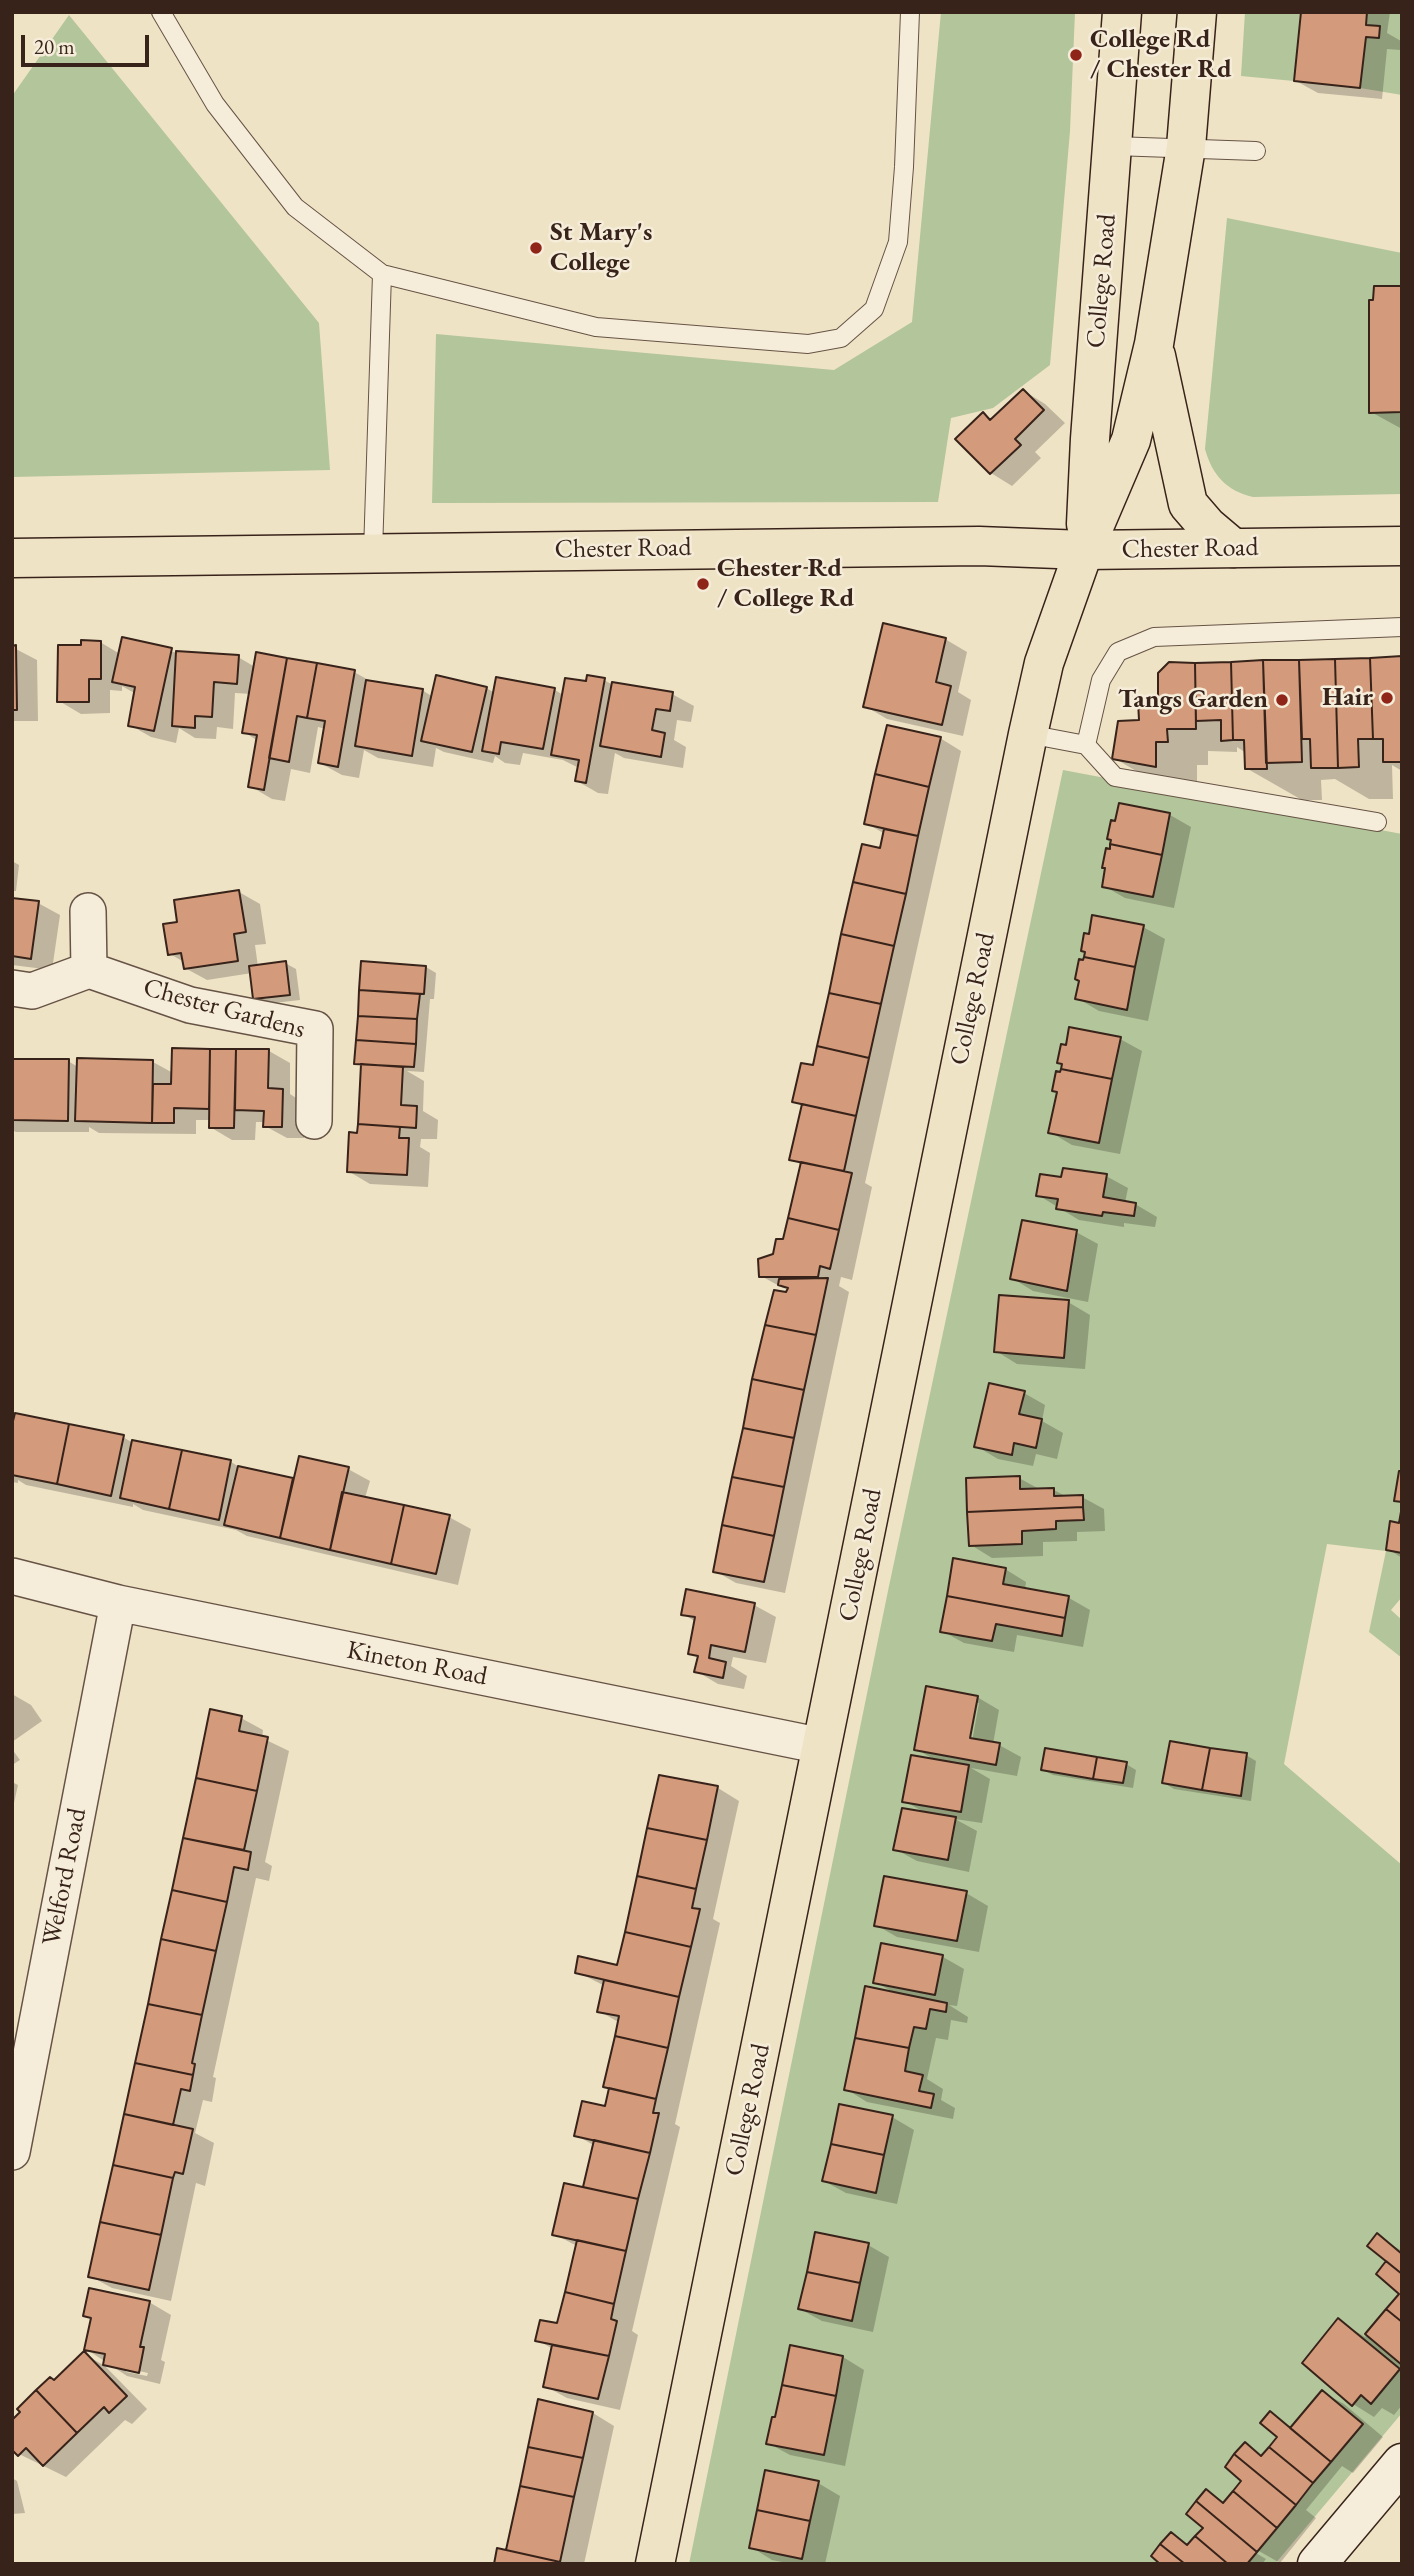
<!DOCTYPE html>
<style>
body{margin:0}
#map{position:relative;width:1414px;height:2576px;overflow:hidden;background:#efe3c6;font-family:"EB Garamond",serif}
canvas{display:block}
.frame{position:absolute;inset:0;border:14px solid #38231a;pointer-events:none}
.scale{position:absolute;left:21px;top:35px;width:128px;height:32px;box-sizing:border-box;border:4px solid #38231a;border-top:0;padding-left:9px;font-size:21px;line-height:24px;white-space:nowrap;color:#38231a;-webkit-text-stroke:5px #f5edda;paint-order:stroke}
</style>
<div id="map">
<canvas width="1414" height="2576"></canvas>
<div class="frame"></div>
<div class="scale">20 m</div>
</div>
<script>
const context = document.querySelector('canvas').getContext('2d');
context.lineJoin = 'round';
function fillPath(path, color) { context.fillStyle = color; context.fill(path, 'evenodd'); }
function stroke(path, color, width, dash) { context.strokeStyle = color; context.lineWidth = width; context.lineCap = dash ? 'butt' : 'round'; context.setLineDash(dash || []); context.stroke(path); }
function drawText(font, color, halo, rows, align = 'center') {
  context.font = font + ' "EB Garamond",serif'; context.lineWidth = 5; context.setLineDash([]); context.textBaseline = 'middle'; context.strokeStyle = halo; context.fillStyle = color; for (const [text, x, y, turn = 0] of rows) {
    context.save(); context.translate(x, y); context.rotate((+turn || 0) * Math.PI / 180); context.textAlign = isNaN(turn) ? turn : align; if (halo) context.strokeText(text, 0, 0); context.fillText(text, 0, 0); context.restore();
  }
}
const green = new Path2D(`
 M941,12H1075L1070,131L1050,365L993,408L951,418L938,502L432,503L436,334L834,370L912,322Z
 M1245,12H1301L1294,81L1241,76Z
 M1367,12H1402V95L1360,88L1366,37L1379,38L1380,27L1366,25Z
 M69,15L319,323L330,470L12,477V96Z
 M1227,218L1402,253V494L1253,497C1227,491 1212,475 1205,449Z
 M1063,770L1402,834V1471L1395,1501L1402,1502L1399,1523L1390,1522L1386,1550L1402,1553V1597L1391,1610L1402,1620V1658L1369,1632L1386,1551L1327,1544L1284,1764L1402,1865V2413L1275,2564H689L889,1586Z`);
const shadow = new Path2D(`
 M1303,12H1390L1387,33L1401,41L1400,50L1387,49L1382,99L1318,93L1296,81Z
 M1402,288V429L1371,412Z
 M1024,391L1045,404L1065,423L1035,452L1041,458L1012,486L991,473L958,439L983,414L993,420Z
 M123,639L177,653L238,657L255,667L354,672L374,683L422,690L433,697L486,688L495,693L555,690L563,695L587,683L604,680L613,685L672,694L694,706L691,722L677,720L674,740L686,747L683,768L624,758L615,753L608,794L598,793L577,781L579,768L563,760L523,753L520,765L505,763L495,756L493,763L444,752L436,748L433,767L378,758L364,750L359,778L342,775L320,763L326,729L318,727L310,773L291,769L285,801L272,799L250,786L258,741L244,732L251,694L235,693L233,729L217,727L216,739L195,738L179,728L176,743L151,737L130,725L136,694L122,686V691L110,690V713L81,714L59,701L82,647L100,642L120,654Z
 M945,639L967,652L958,692L971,700L963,736L887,719L865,706Z
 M12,647L37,660L38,721H14V738L12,740Z
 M1402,658V771L1392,765L1393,799H1369L1335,779L1321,780L1322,800H1302L1246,768V753L1237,747V752L1208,751V765H1197V789L1155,782L1114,758L1160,700L1170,664Z
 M940,738L961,751L865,1183L872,1187L852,1280L841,1277L839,1286L849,1292L785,1593L736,1583L715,1571L789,1289L783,1288L761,1276L785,1241L802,1165L791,1159L803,1106L794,1101L814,1067L881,850L885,834L866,823Z
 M1170,815L1191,827L1174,908L1125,898L1104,886Z
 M12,861L19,865L16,891H12Z
 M239,892L260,904L266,944L255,945L258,967L285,963L296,969L300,1000L265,1004L255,998L252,973L207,980L185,968L184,962L170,954L179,924Z
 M12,900L38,903L60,915L52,970L12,965Z
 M1143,927L1165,939L1148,1021L1099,1011L1077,998L1081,980Z
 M362,963L426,967L436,973L434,999H430L424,1072L407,1071L424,1081L423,1111L438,1120L437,1139H421L420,1147L430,1153L428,1187L370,1184L348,1171L359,1134L363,1067L356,1063Z
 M1120,1039L1142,1051L1120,1154L1072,1145L1050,1132L1059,1093L1054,1091L1062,1075Z
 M174,1049L269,1051L290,1063V1094L304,1103V1138H287L265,1126V1122H256L255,1140H232L210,1127L211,1120H196V1134L99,1133L89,1127V1132H16L12,1130V1061H68L78,1067L153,1062L173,1073Z
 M1106,1176L1128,1188L1125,1203L1135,1204L1157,1217L1155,1227L1124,1223V1227L1079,1220L1038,1195L1063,1179Z
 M1076,1232L1098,1244L1088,1302L1033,1291L1012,1278Z
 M1068,1302L1090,1315L1085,1369L1017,1364L996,1351Z
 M1024,1393L1045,1405L1042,1421L1063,1433L1057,1459L1036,1454L1033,1466L998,1459L976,1446Z
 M12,1417L123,1437L133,1443L231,1462L241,1468L295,1480L348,1469L370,1481L365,1498L449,1517L471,1529L458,1585L247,1536L236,1530L143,1510L133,1504V1507L26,1485L18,1480V1483L12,1482Z
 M1019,1478L1041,1490H1054L1067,1497H1082L1104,1509L1105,1531L1077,1532V1541L1043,1542V1556L992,1558L971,1545Z
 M1402,1518V1558L1388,1549L1401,1525Z
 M1005,1569L1026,1582L1025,1590L1069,1598L1090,1610L1083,1647L1017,1635L1014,1652L964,1643L942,1631Z
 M754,1605L776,1617L766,1663L733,1657L731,1666L747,1676L744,1689L718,1684L696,1671L699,1658L690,1653L696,1622L683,1614Z
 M12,1694L31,1705L42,1721L12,1742Z
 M977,1697L999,1710L993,1744L999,1745L1021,1757L1017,1776L971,1768L990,1779L982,1823L955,1819L977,1831L969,1872L917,1861L895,1849L926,1813L904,1801L935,1760L916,1749ZM975,1703H979L971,1747H967Z
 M212,1711L241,1718L263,1730L262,1738L289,1751L265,1862L272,1866L269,1881L256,1878L213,2077L216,2078L212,2102L203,2100L195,2133L214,2143L205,2186L196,2183L171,2301L112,2288L90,2276Z
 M12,1749L20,1760L12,1765Z
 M1246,1755L1256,1761L1251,1801L1174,1789L1164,1783Z
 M1126,1764L1136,1770L1133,1788L1053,1775L1043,1770Z
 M660,1777L718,1788L739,1801L713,1919L720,1923L675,2124L680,2127L632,2331L638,2335L620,2410L567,2398L545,2386L553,2349L537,2340L559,2325L577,2246L554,2234L585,2189L595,2146L576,2135L606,2108L610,2089L605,2086L620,2023L599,2011L605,1986L577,1972L618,1967Z
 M12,1782L18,1785L14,1803H12Z
 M966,1893L988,1906L979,1952L897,1937L876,1925Z
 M882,1945L943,1957L964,1969L957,2006L949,2005L968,2017L967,2023L951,2020L948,2040L936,2038L927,2079L943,2089L941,2100L955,2108L953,2119L867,2102L846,2089L895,1993L875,1982Z
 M892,2117L914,2130L897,2204L846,2193L824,2181Z
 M1377,2236L1402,2251V2364L1400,2365L1402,2367V2405L1394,2415L1382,2408L1374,2417L1353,2404L1339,2321L1365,2337L1401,2294Z
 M868,2245L889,2257L873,2332L822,2321L800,2309Z
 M149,2302L171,2315L161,2360L165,2362L160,2384L127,2376L86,2349L92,2319L85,2315ZM126,2368L148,2373L147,2376L126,2372Z
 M791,2347L843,2357L864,2370L845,2466L790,2455L768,2443L777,2419Z
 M84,2354L105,2366L147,2409L132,2424L125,2420L66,2477L19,2454L55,2382Z
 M1322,2392L1344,2404L1383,2437L1353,2473L1342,2466L1306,2510L1316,2518L1280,2563L1250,2546L1249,2549L1266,2559L1262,2564H1163L1171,2534L1189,2546L1205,2527L1206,2492L1225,2503L1244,2481L1245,2445L1263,2457L1279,2437L1270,2413L1292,2429Z
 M540,2402L593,2413L614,2426L584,2564H496L507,2552Z
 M12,2478L17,2481L25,2513L12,2514Z
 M818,2483L840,2496L825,2564H792L772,2560L751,2547Z`);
const building = new Path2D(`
 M1301,12H1367L1366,25L1380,26L1379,38L1366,37L1360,88L1294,81Z
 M1374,286H1402V412L1369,413V300H1373Z
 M1023,389L1044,410L1015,439L1021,445L990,474L955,439L983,412L990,420Z
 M883,623L946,638L936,682L951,686L942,725L863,707Z
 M122,637L172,648L154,731L128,726L135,687L112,682Z
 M81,640L101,641V679H89V702H57L58,645H81Z
 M16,645L17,710H12V646Z
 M176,651L239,655L237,684L214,682L212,717L195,716V728L172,726Z
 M256,652L287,658L264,790L248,787L257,735L242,733Z
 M1402,656V762H1383V739H1373L1370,658Z
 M287,658L317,663L307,718L297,716L289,762L269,758Z
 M1370,658L1373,739H1358L1359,767L1338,768L1335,659Z
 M1335,659L1338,768H1311L1310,739H1302L1299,660Z
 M1263,660L1267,769H1245L1244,740H1233L1231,662Z
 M1263,660H1299L1302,762L1266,763Z
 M1169,662L1195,663L1196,729H1167L1168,742H1156V767L1112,759L1118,721L1139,720L1138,702L1158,699V673Z
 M1231,662L1233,740L1221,741V720L1196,721L1195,663Z
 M317,663L355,670L338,767L318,763L325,721L307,718Z
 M436,675L487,687L472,752L421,741Z
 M587,675L605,678L586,783L575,781L579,760L551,755L565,678L586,681Z
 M496,677L555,688L543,749L501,742L499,754L482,751Z
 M366,680L423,689L412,756L355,746Z
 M612,682L673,692L670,711L656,709L652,730L665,733L661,757L600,746Z
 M887,725L941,737L929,787L875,774Z
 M875,774L929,787L918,836L864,824Z
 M1119,803L1170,813L1162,855L1110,844L1111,840L1107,839L1111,820L1115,821Z
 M884,829L918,836L906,894L853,882L862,844L880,848Z
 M1110,844L1162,855L1153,897L1102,887L1105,868H1102L1106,848L1110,849Z
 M853,882L906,894L894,946L841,934Z
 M239,890L246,932L234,934L238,961L184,969L181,953L168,955L163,924L177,922L174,900Z
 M12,898L39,901L31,959L12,956Z
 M1092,915L1144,925L1135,967L1084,957L1085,952L1081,951L1084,933L1089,934Z
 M841,934L894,946L881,1004L829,993Z
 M1084,957L1135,967L1127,1010L1075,999L1079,981L1075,979L1079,959L1083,960Z
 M286,961L290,995L253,999L249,966Z
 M361,961L426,966L424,994L359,990Z
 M359,990L420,994L417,1019L358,1016Z
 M829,993L881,1004L869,1058L817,1046Z
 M358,1016L417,1019L416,1044L356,1040Z
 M1069,1027L1121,1037L1112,1079L1061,1069L1062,1064L1057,1063L1061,1044L1066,1045Z
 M356,1040L416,1044L414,1067L354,1064Z
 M817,1046L869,1058L856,1116L792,1102L801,1063L813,1065Z
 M172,1048L210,1049L209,1109L174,1108V1123H152L153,1084H171Z
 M210,1049H236L234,1128H209Z
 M236,1049H269L268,1088L283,1089L282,1127H263L264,1111L235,1110Z
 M77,1058L153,1060L152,1123L75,1121Z
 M12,1059H69L68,1121L12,1120Z
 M361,1064L403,1067L401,1105L417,1106L416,1128L358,1124Z
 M1061,1069L1112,1079L1099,1143L1048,1133L1057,1092L1052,1091L1056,1071L1060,1072Z
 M802,1104L856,1116L844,1171L789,1160Z
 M358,1124L400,1127L399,1138H409L407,1175L347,1172L349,1132L357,1133Z
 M801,1162L852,1173L839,1230L788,1218Z
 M1063,1168L1107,1174L1103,1197L1136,1203L1134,1216L1103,1212L1102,1216L1056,1209L1058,1199L1036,1196L1040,1174L1061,1177Z
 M788,1218L839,1230L830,1269L820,1266L818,1277H759L758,1259L773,1254L776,1239H783Z
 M1022,1220L1077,1230L1067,1291L1010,1279Z
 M828,1278L816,1335L765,1325L774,1290L786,1292L788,1288L778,1285L779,1279Z
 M999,1295L1069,1300L1064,1358L994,1352Z
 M765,1325L816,1335L804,1390L752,1379Z
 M752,1379L804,1390L794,1438L743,1428Z
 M989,1383L1025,1391L1019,1414L1042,1419L1036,1448L1014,1443L1012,1455L974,1447Z
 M15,1413L69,1424L57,1484L12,1475V1425Z
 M69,1424L124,1435L111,1496L57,1484Z
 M743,1428L794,1438L784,1487L732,1477Z
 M132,1440L182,1450L169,1509L120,1498Z
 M182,1450L231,1460L219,1520L169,1509Z
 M299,1456L349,1467L330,1550L280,1538Z
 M238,1466L293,1478L280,1538L224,1525Z
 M1399,1471H1402V1502L1394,1501Z
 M1020,1476V1489L1054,1488V1496L1083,1495V1507L967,1512L966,1478Z
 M732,1477L784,1487L774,1536L722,1525Z
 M342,1492L404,1505L391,1564L330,1550Z
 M404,1505L450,1515L436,1574L391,1564Z
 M1402,1506V1553L1386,1550L1390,1521L1399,1523Z
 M1083,1507L1084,1520L1056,1521V1529L1022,1531V1544L969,1546L967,1512Z
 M722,1525L774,1536L764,1582L713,1572Z
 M953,1558L1006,1568L1003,1584L1069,1596L1065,1618L947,1596Z
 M686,1589L755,1603L745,1652L711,1645L709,1658L726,1662L723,1678L694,1672L698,1656L688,1654L695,1617L681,1615Z
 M947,1596L1065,1618L1062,1636L996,1624L992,1641L940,1632Z
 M926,1686L978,1696L970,1738L1000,1743L996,1765L914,1750Z
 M210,1709L242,1716L239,1731L268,1737L257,1791L196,1778Z
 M1170,1741L1210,1748L1202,1790L1162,1783Z
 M1045,1748L1097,1757L1093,1779L1041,1770Z
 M1210,1748L1247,1753L1241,1796L1202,1790Z
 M911,1755L969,1765L961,1812L902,1802Z
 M1097,1757L1127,1762L1123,1783L1093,1779Z
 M659,1775L718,1786L707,1840L647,1828Z
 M196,1778L257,1791L244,1850L183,1838Z
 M902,1808L956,1817L948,1860L893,1850Z
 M647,1828L707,1840L696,1889L637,1876Z
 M183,1838L251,1852L248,1870L234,1867L227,1902L172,1890Z
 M637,1876L696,1889L692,1908L700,1909L691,1947L625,1932Z
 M884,1876L967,1891L957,1941L874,1926Z
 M172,1890L227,1902L216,1951L161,1939Z
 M625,1932L691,1947L679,1997L575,1973L578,1956L617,1965Z
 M161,1939L216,1951L202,2015L148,2004Z
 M881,1943L943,1955L935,1995L873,1983Z
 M604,1980L679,1997L668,2048L615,2036L619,2016L597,2012Z
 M865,1986L947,2003L946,2012L930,2009L926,2029L914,2027L909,2048L855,2038Z
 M148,2004L202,2015L192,2063L195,2064L193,2075L135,2063Z
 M615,2036L668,2048L656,2099L603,2087Z
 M855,2038L909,2048L905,2071L923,2075L919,2091L934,2094L931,2108L844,2090Z
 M135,2063L193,2075L190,2091L181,2089L173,2125L124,2114Z
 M609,2088L656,2099L653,2113H659L650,2153L574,2136L582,2101L605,2106Z
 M839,2104L893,2115L884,2155L831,2144Z
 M124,2114L193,2129L183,2174L175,2172L173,2178L113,2165Z
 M594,2140L650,2153L638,2199L583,2187Z
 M831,2144L884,2155L876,2193L822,2181Z
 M113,2165L173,2178L161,2235L100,2222Z
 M564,2183L638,2199L626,2251L552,2235Z
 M100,2222L161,2235L149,2290L88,2277Z
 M815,2232L869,2243L860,2283L807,2272Z
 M1377,2233L1402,2254V2274L1367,2246Z
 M577,2240L626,2251L614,2304L565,2292Z
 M1386,2261L1402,2274V2322L1386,2309L1399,2294L1376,2274Z
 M807,2272L860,2283L852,2321L798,2309Z
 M89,2288L150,2301L140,2347H144L139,2373L103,2365L105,2354L84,2350L91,2318L83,2316Z
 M565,2292L614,2304L611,2319L617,2321L609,2356L535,2341L540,2320L557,2323Z
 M1386,2309L1402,2322V2365L1365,2334Z
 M1338,2318L1400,2369L1371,2404L1361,2395L1352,2406L1302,2363Z
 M552,2345L609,2356L598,2399L543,2387Z
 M790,2345L843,2356L836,2396L782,2385Z
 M84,2351L127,2396L109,2413L104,2407L77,2433L36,2390L50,2377L54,2380Z
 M782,2385L836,2396L824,2455L766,2444L772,2417H775Z
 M36,2390L77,2433L43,2466L26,2448L18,2456L12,2450V2420L20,2412L17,2409Z
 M1322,2390L1363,2424L1331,2462L1290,2428Z
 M538,2399L593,2412L583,2458L528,2447Z
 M1270,2411L1331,2462L1313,2483L1269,2447L1277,2437L1260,2423Z
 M1245,2442L1261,2456L1269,2447L1313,2483L1296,2505L1234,2454Z
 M528,2447L583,2458L574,2497L520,2486Z
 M1234,2454L1296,2505L1277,2528L1233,2491L1241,2481L1225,2467Z
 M765,2470L819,2481L810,2521L757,2510Z
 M520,2486L574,2497L560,2562L506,2550Z
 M1206,2489L1223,2503L1233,2491L1277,2528L1257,2552L1196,2501Z
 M1196,2501L1257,2552L1247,2564H1228L1195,2536L1203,2528L1186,2514Z
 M757,2510L810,2521L802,2559L749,2548Z
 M1171,2532L1187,2545L1195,2536L1228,2564H1185L1160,2544Z
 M1160,2544L1185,2564H1160L1151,2556Z
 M497,2548L560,2562L559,2564H494Z`);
const lane = new Path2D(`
 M161,12L215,104L295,207L382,274
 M1114,146L1256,151
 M373,552L382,274L596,327L808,344L841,338L874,309L898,242L904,167L910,12
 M1028,734L1086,745L1101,680L1118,652L1154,637L1402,627
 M1086,745L1115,777L1377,822`);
const street = new Path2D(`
 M88,911L89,970
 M12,988L32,991L89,970L190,1005L315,1029L314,1121
 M12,1576L118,1603L822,1746
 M12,2152L118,1603`);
const secondary = new Path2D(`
 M1317,2564L1402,2463`);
const primary = new Path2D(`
 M1156,356L1188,504L1207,526L1233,548
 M1086,524L1090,439L1122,12
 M655,2564L1028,734L1044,663L1084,550L1131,440L1154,344L1186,147L1197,12`);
const highway = new Path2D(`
 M12,558L979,546L1084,550L1402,546`);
const markers = [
 [1076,55,7,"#8f2418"],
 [536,248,7,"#8f2418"],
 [703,584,7,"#8f2418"],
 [1387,698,7,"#8f2418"],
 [1282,700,7,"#8f2418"]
];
const poiNames = [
 ["College Rd",1090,40],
 ["/ Chester Rd",1090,70],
 ["St Mary's",550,233],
 ["College",550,263],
 ["Chester Rd",717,569],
 ["/ College Rd",717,599],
 ["Hair",1373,698,"right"],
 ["Tangs Garden",1268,700,"right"]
];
const streetNames = [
 ["College Road",1102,281,-85],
 ["Chester Road",623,549,-1],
 ["Chester Road",1190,549,-1],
 ["College Road",973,999,-78],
 ["Chester Gardens",224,1009,15],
 ["College Road",861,1555,-79],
 ["Kineton Road",417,1664,11],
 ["Welford Road",65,1877,-79],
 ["College Road",748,2110,-78]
];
fillPath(green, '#b3c59a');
fillPath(shadow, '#0003');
fillPath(building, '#d39b7b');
stroke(building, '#38231a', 2);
stroke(lane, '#665345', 20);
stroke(street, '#665345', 38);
stroke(secondary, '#38231a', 41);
stroke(primary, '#38231a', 41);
stroke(highway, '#38231a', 41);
stroke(lane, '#f5edda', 18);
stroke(street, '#f5edda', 35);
stroke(secondary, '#f5edda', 38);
stroke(primary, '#efe3c6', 38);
stroke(highway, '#efe3c6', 38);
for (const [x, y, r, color] of markers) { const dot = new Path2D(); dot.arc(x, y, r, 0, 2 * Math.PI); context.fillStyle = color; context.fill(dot); stroke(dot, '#f5edda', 2.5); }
drawText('bold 26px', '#38231a', '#f5edda', poiNames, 'left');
drawText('26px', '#38231a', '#f5edda', streetNames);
</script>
